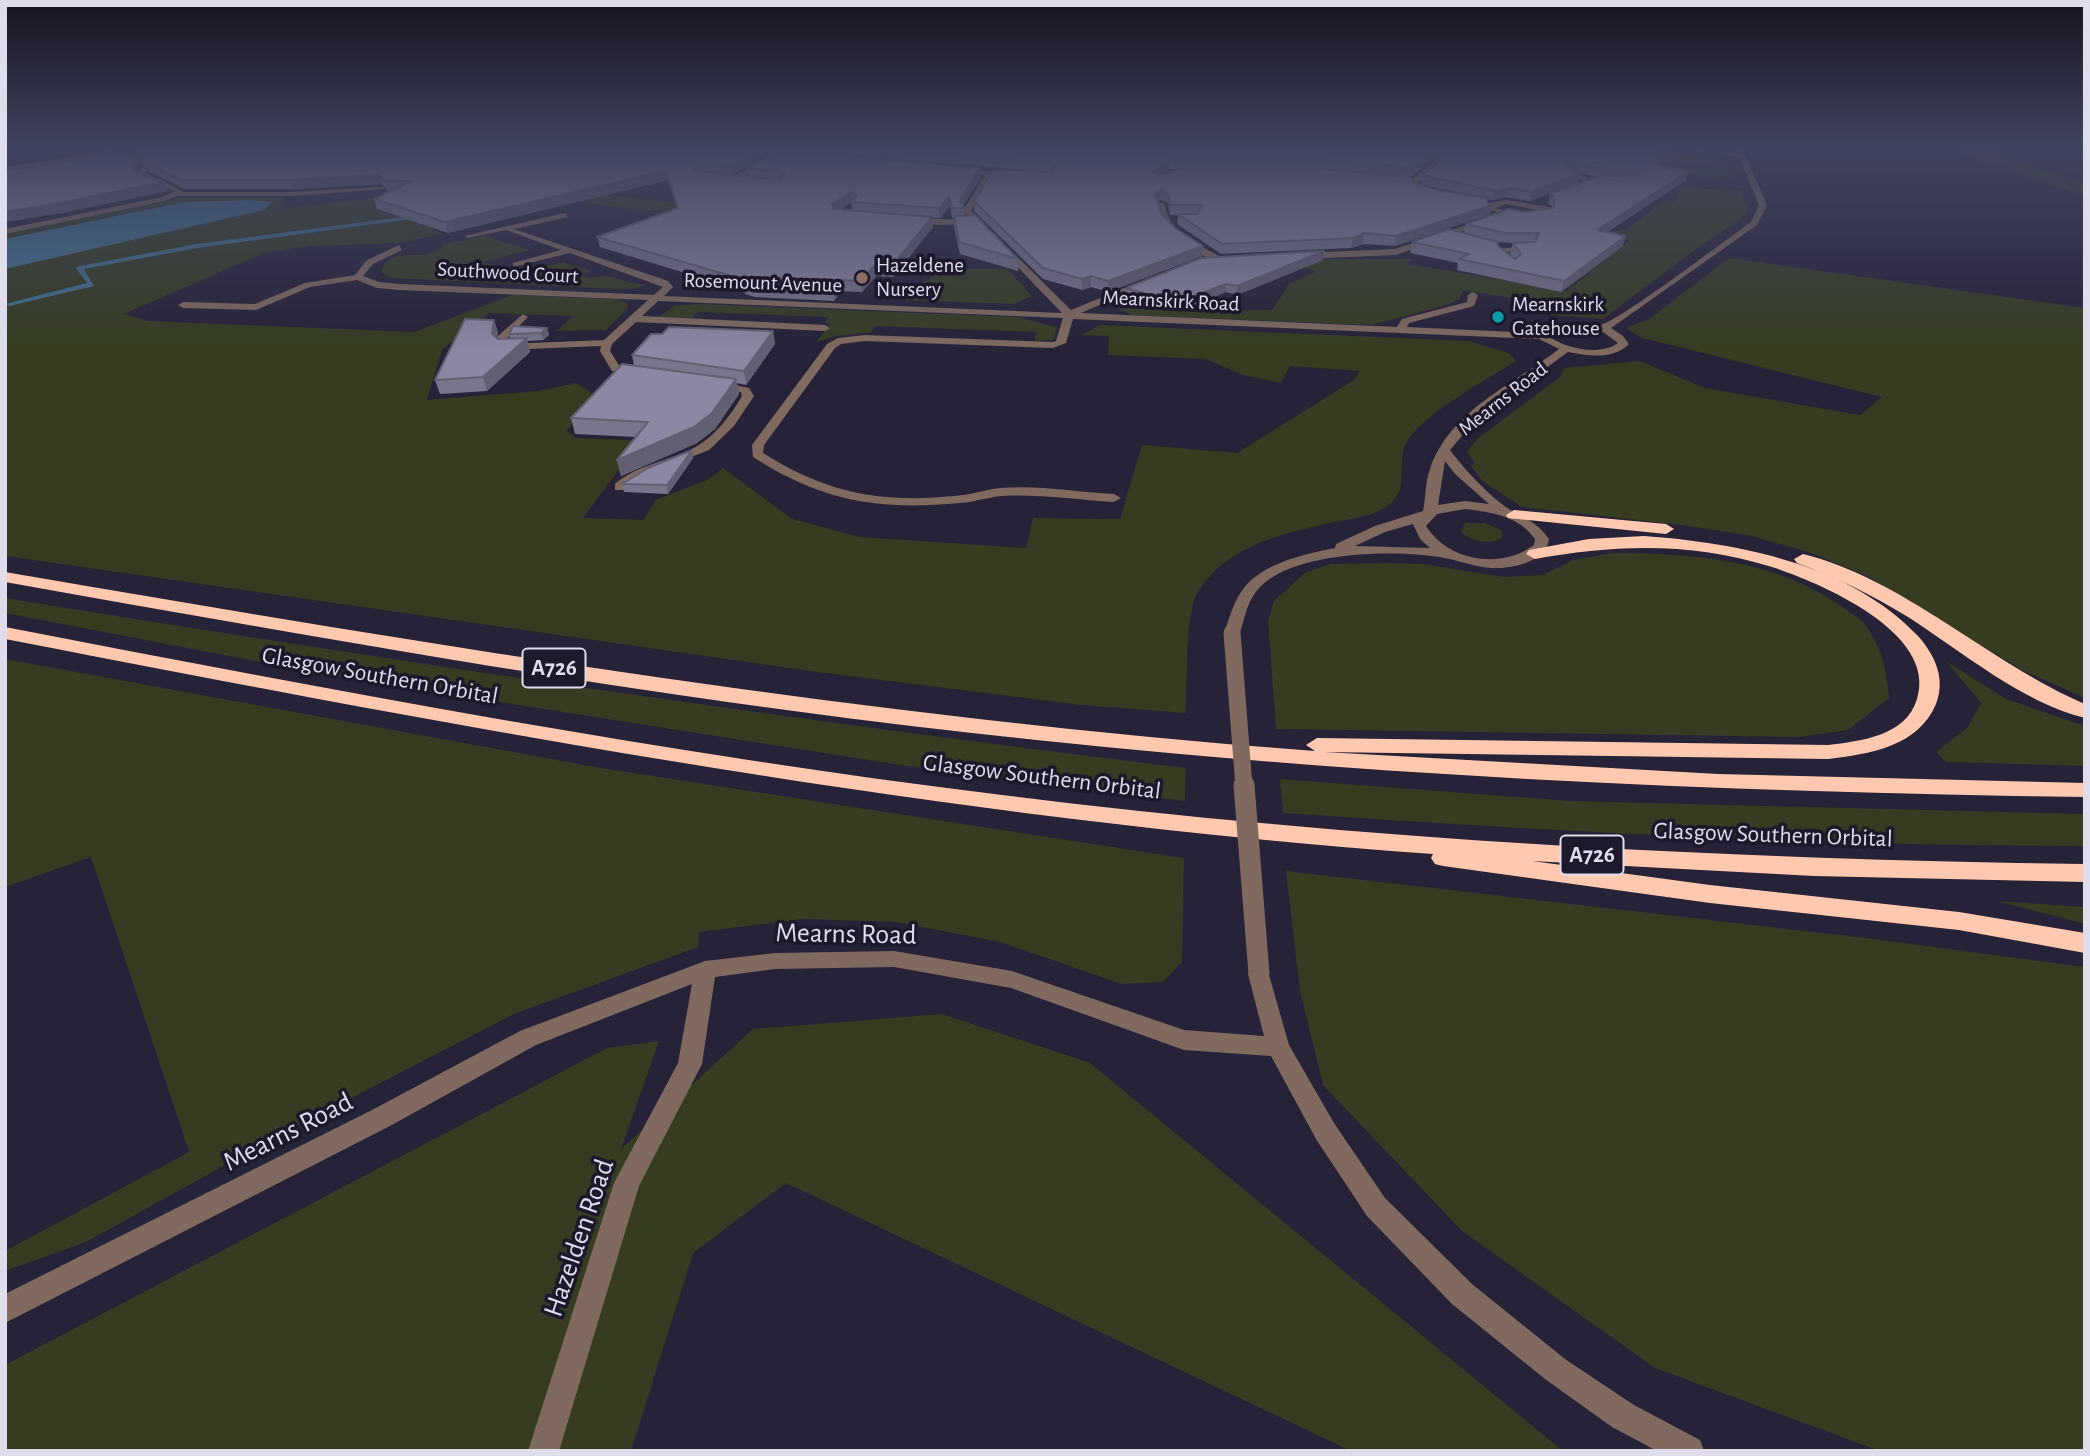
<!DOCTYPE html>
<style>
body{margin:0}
#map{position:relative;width:2090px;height:1456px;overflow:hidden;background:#262238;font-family:"Alegreya Sans",sans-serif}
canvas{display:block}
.frame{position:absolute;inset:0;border:7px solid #dfddec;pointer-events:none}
</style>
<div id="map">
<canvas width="2090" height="1456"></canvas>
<div class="frame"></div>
</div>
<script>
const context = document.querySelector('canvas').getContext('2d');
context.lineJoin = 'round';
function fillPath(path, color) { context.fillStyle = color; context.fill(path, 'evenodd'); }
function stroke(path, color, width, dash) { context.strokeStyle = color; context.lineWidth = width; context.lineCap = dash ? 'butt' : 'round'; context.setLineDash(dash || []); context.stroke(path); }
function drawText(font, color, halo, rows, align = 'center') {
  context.font = font + ' "Alegreya Sans",sans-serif'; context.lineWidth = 7; context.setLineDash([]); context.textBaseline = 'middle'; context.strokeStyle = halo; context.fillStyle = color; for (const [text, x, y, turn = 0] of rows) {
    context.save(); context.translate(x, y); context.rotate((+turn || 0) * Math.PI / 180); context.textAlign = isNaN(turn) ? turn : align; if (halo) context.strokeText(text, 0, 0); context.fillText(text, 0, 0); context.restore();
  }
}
const green = new Path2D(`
 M422,149H602L606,195L709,206C680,214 612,210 584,201L430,228L443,234L400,243L311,246L266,252L124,314L149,321L414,332L512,295L617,299L627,303L628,308L606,330L557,331L572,316L489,313L442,350L427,400L538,391L576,383L594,394L567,431L576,438L699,443L617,472L583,518L643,520L656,500L709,479L723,468L792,519L860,537L1026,548L1033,518L1120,519L1142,445L1237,453L1354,380L1360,371L1290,366L1281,383L1243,375L1206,359L1108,355L1109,336L1081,335L1100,325L1469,341L1509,353L1516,361C1488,379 1422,414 1406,443C1397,460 1409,488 1391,503C1375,518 1346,519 1326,524C1279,534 1226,547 1198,592C1185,612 1187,687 1186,713L1082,705L810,671L5,556V234L179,198H283V209L421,192Z
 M1531,149H1665L1724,161L1735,178L1696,176Z
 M1959,149H1996L2011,160L2085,183V196L1967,156Z
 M1681,187L1742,191L1748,209L1740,220L1697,248L1603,319L1551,315L1552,305L1463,290L1460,299L1449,304L1372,325L1131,315L1113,306L1130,299L1175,311L1272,310L1289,284L1317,271L1270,260L1413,259L1405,263L1566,291L1630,240L1598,234L1627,229L1665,200L1674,202Z
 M484,236L530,250L484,262L517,274L563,262L591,271L580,275C590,281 598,275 608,276C623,279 632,286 648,284L637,288L616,289L393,278L381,272C386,254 404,255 419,255C426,255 435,251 441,249L444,244Z
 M1729,258L2085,308V698L2022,670L1867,576L1811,553L1752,536L1681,525L1522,507L1482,481L1471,466L1475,463L1467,452L1477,439L1560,377L1564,368L1640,361L1705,388L1860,415L1882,397L1642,338L1626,328L1649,319Z
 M944,269H1007L1032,296L1014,304L905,300L915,288Z
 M696,304L1017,317L1057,327L1053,340L1035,341L1036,332L875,326L871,332L837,336L816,342L830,325L825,322L828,317L698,312L692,318L658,317L675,306Z
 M1465,523H1485L1501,530L1503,537C1490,546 1473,542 1461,532Z
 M1612,553C1688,553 1773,559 1838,604C1846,610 1857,616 1864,623C1881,645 1887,671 1889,698L1848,730L1800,737L1276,729L1268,621L1274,601L1306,572L1331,564L1389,563L1423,564L1504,577L1543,575L1573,560Z
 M5,598C398,662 791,720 1186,768L1185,801L900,765L328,675L5,613Z
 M5,659L601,768L1184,858L1182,962L1163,982L1122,984L1000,942L896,922L803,919L699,932L698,947L514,1014L272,1139L86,1242L5,1271V1251L189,1152L91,857L5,887Z
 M1946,661L2006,699L2085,726V766L1946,762L1936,752L1967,728L1981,703Z
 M1280,779L1570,801L2085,814V846C1817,846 1550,831 1283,813Z
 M1286,871L1866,938L2085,967V1451H1880L1655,1368L1462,1231L1323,1085L1300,991Z
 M1997,901L2085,907V924Z
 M942,1014L1090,1063L1563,1451H1351L786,1183L693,1253L631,1451H5V1365L607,1048L659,1041L621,1149L753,1029Z`);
const water = new Path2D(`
 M252,200L272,202L264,210L5,269V239L185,202Z`);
const stream = new Path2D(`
 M425,214L427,217L197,248L84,269L94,286L9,306L5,304L87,283L76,268L80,266L197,244Z`);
const minor = new Path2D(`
 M1400,149L1429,151L1442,158L1441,165L1417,183L1433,191V195L1412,189L1409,182L1436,160L1427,155Z
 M1675,149L1737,153L1736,149H1742L1767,205L1757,225L1611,328L1623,336L1629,344C1613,360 1589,356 1568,352L1477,418L1450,450C1464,469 1491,498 1509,509C1526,519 1537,522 1549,539C1546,562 1512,569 1492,568C1475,567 1461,561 1445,558C1399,549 1285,550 1255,593C1247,604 1244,620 1240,633L1232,638L1224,633C1229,619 1233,604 1241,592C1259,564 1304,554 1335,548L1336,544L1375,526L1423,511C1426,497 1425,482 1430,469C1450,410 1513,385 1559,349L1539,339L1073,319L1066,343L1053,348L865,341L841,344L835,348L764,445L763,453C829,495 886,504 964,495C976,493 988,489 1001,488C1038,485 1077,492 1114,494L1121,498L1114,502C1077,500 1039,494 1002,496C988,497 975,502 960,503C879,511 821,501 753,457L752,445L827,344L838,338L865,335L1053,342L1056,341L1063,318L658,301L642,316L825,325L830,328L825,331L636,322L612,344L610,351L620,367L641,375L642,377L637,380L612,371L600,351L601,346L503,350L498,347V336L523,314L528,317L508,337V344L604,340L648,300L399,290L377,288L357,280L310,287L256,310L183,308L178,305L183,302L255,304L305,283L355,275L367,260L399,245L402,250L373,264L363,276L379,282L399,284L654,295L663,287L570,253L513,267V263L561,250L506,230L468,238L464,236L565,213L568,217L514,229L668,281L673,287L664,296L1062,313L976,224L939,225L908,222L911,218L971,220L963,211L985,175L955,171L957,168L992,172L971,211L1071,310L1144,280L1152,282L1081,313L1397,327L1402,319L1467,302L1468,295L1473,292L1478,295L1474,306L1409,323L1407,327L1536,333L1541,325C1565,320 1579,326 1600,325C1615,324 1730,237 1751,222L1759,205L1739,157ZM1566,327L1603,332L1618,343C1599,357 1563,348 1545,334L1548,329ZM1445,461L1455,474L1489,504L1465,501L1438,505ZM1465,509C1491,512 1519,516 1535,539L1534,545C1501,570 1448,561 1426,526L1437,514ZM1413,524L1420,539L1430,548L1355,546L1385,532Z
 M104,151H117L148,162L146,173L184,192H293L382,187L386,189L293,196H177L165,201L5,234V229L163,197L175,191L144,180L138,174L142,164L116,155H104L5,171V167Z
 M768,159L770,162L754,168L738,181L731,179L750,166Z
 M1567,170L1592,180L1615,181L1591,184L1565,173Z
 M1506,200L1549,207L1552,213L1522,219L1486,209L1490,203ZM1506,204L1543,211L1522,215L1495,208Z
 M1158,202L1165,204C1167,232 1199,245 1221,257V261C1200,261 1154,225 1158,202Z
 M1485,219L1492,221L1396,255L1300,259L1296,256L1300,253L1395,249Z
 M1535,245L1532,250L1502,252L1498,249Z
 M714,381L749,388L754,396L734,426L709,450L644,475L625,490H615V484C638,465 664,462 690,450C713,439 729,418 742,396L741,392L710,386V382Z
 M894,951L1012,971L1184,1030L1264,1036L1248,974L1251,968L1259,965L1267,968L1289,1045L1334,1123L1385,1198L1472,1284L1565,1359L1634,1405L1700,1440L1704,1451H1657L1612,1427L1545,1379L1452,1304L1367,1216L1316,1139L1271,1056L1184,1050L1011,988L894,967L775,969L715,977L702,1064L639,1186L559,1451H528L614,1183L678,1063L692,984L536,1045L390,1126L5,1323V1294L372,1110L520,1031L705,961L775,953Z`);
const highway = new Path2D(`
 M1514,510L1666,524L1674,529L1666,534L1508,518L1506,515Z
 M1644,536C1739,543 1850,564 1918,636C1935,655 1946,679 1936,704C1918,747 1869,754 1828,759L1324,752L1718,774L2085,783V797C1713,792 1341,775 972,733C648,697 326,639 5,582V572C440,647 874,718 1315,751L1306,745L1317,738L1828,745C1861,741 1906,736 1917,699C1938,633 1821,583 1772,567C1694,542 1615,544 1535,559L1526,554L1529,550L1589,539Z
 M1803,554C1904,579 1989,663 2085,704V718C2023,703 1961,651 1908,617C1872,595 1836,577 1797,563L1794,559Z
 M5,627C336,691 668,754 1002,795C1362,840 1723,859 2085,864V882L1814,876L1532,861L1710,885L1959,912L2085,933V953L1959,930L1710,903L1443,866L1435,864L1431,858L1433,854C952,820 478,731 5,639Z`);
const minorBridgeFar1 = new Path2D(`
 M1232,633L1244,787`);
const minorBridge = new Path2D(`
 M1244,785L1259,974`);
const wall = new Path2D(`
 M138,149L761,158L732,175L748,177L747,168L811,149H1424L1433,152L1431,160L1411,177H1410L1413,182L1437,190L1477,197L1420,184L1422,175L1444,158L1428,149H1425H1654L1658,166L1686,180L1607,232L1623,246L1561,292L1457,270L1458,263L1410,253L1412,242L1464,233L1466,224L1525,212L1552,208V206L1548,204L1550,194L1595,177L1581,173L1578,182L1530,201L1506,197L1493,200L1487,199V203L1492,205L1490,214L1395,246L1363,244L1351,248L1221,254L1177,224L1178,215H1170L1168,203L1160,200L1157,202L1162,214L1175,228L1203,246L1202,256L1108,292L1091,287L1082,290L1043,279L974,211V201L1051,172L856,156L841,153L855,157L981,177L963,205L965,208V216L1018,259V271L960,254L954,227V218H952L950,206L940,218H932L933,227L893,277L876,276L862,292L841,291L834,301L755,297L745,294L744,291L600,247L597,237L677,208L668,180L448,233L377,209L374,199L391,191H388L382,184L293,189H185L149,172L145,163L146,159L142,157ZM1169,169H1179L1161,175ZM851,202L852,210L841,209ZM1497,242L1513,243L1510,253L1514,259L1498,246Z
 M1323,260L1237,295L1226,292L1188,308L1174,304L1162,308L1126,297V288Z
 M494,320L498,333L497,338L498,339H510L509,334L547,328L549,335L543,340L527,341L530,352L487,391L440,394L435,380Z
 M773,331L775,344L746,385L737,383L739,394L715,429L697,443L621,476L617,460L636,437L575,434L571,418L634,366L632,355L662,334Z
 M692,450L693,458L668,494L624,492L622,484Z`);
const shadedWall = new Path2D(`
 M765,149H802L761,158L731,175L730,166L760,150Z
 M1433,152L1431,160L1411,177L1413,168Z
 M135,157L139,166L136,176L132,167Z
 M1170,160L1169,169L1153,181V172Z
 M980,168L981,177L962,208L960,200Z
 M666,171L668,180L448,233L445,222Z
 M1689,171L1686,180L1594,241L1597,230Z
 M1581,173L1578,182L1530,201L1532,192Z
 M379,175L382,184L293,189L290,180Z
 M164,182L168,191L63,213L5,222V212Z
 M1509,188L1506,197L1493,200L1495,191Z
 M1160,190V200L1154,205L1155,195Z
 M851,192L852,202L833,214L832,204Z
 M949,196L950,206L940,218L939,208Z
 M1492,205L1490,214L1395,246L1396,236Z
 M932,217L933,227L893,277L892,266Z
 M1364,233L1363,244L1351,248L1353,238Z
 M1626,236L1623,246L1561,292L1564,281Z
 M1203,246L1202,256L1108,292V281Z
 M1324,251L1323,260L1237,295V286Z
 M875,265L876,276L862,292L861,281Z
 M1091,276V287L1082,290V279Z
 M840,280L841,291L834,301L833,289Z
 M1226,284V292L1188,308V298Z
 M1174,294V304L1162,308L1163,299Z
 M494,320L498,333L495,347L492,334Z
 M547,328L549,335L543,340L541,333Z
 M773,331L775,344L746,385L744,371Z
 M527,338L530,352L487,391L483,377Z
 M736,379L739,394L715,429L697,443L621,476L617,460Z
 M692,450L693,458L668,494L667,485Z`);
const building = new Path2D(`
 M139,149H765L760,150L730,166L695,167L696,171L780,180L785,172L747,168L766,158L811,149H825L855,157L980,168L960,200L965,208H952L949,196L939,208L851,202L857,196L851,192L832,204L834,209L932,217L892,266L875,265L861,281L840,280L833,289L753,286L743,283L745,280L597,237L678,208L666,171L445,222L374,199L411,181H385L379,175L290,180H181L145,163L147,152Z
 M866,149H1424L1433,152L1413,168L1323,160H1170L1153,172L1161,175L1182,169H1323L1410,177L1413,182L1437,190L1487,198V203L1492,205L1396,236L1364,233L1353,238L1222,244L1178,214H1198L1202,205H1171L1168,194L1160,190L1155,195L1162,214L1175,228L1203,246L1108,281L1091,276L1082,279L1043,268L974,201L993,170L1051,172L1056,167L1054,163Z
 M1445,149H1654L1658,166L1689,171L1597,230L1626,236L1564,281L1459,259L1469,254L1412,242L1449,229L1497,242L1498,246L1515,259L1521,254L1513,243L1535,242L1539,233H1505L1466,224L1509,209L1525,212L1554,208V197L1550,194L1595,177L1645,174L1647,170L1595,168L1568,159L1565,165L1581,173L1532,192L1509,188L1495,191L1422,175L1444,158L1447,149Z
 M120,152L135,157L132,167L138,173L164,182L59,203L5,212V171Z
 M975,215L1018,259L959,242L954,216Z
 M1324,251L1237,286L1226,284L1188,298L1174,294L1163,299L1126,288L1201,258Z
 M465,319L494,320L492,334L498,339L527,338L483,377L435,380Z
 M513,326L547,328L541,333L509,334Z
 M669,327L773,331L744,371L632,355L651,334H662Z
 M622,364L736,379L712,413L694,427L617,460L648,422L571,418Z
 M692,450L667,485L622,484L648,468Z`);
const markers = [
 [862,278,7,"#8d6e63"],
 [1498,317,7,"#0f9aa8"]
];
const farPoinames = [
 ["Hazeldene",876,266],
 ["Nursery",876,290],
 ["Mearnskirk",1512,305],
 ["Gatehouse",1512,329]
];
const farStreetnames = [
 ["Southwood Court",508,273,3],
 ["Rosemount Avenue",763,283,2],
 ["Mearnskirk Road",1171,301,3],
 ["Mearns Road",1503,399,-38]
];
const shields = [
 [554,668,63],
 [1592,855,63]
];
const shieldNames = [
 ["A726",554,668],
 ["A726",1592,855]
];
const streetNames = [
 ["Glasgow Southern Orbital",380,676,10],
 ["Glasgow Southern Orbital",1042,777,7],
 ["Glasgow Southern Orbital",1773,835,2]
];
const nearStreetnames = [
 ["Mearns Road",846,934,1],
 ["Mearns Road",288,1132,-27],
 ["Hazelden Road",579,1238,-71]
];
fillPath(green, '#353c21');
fillPath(water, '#427291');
fillPath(stream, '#427291');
fillPath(minor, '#806a5f');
fillPath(highway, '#ffc9af');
stroke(minorBridgeFar1, '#806a5f', 17);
stroke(minorBridge, '#806a5f', 21);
fillPath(wall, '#78758c');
fillPath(shadedWall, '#625f72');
fillPath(building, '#8c88a3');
stroke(building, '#625f72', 2);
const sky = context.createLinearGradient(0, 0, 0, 352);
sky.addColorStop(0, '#15131f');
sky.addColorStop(0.42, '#41445e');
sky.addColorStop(1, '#41445e00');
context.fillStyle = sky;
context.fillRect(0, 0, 2090, 352);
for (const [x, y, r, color] of markers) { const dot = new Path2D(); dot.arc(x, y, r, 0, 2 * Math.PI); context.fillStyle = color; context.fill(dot); stroke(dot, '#1d192d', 2.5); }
drawText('21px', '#dfddec', '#1d192d', farPoinames, 'left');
drawText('21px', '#dfddec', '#1d192d', farStreetnames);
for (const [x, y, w] of shields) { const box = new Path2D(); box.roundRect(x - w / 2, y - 19.5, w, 39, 5); context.fillStyle = '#1d192d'; context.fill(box); stroke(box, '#dfddec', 2); }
drawText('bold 23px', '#dfddec', null, shieldNames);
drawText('24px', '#dfddec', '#1d192d', streetNames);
drawText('28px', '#dfddec', '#1d192d', nearStreetnames);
</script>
